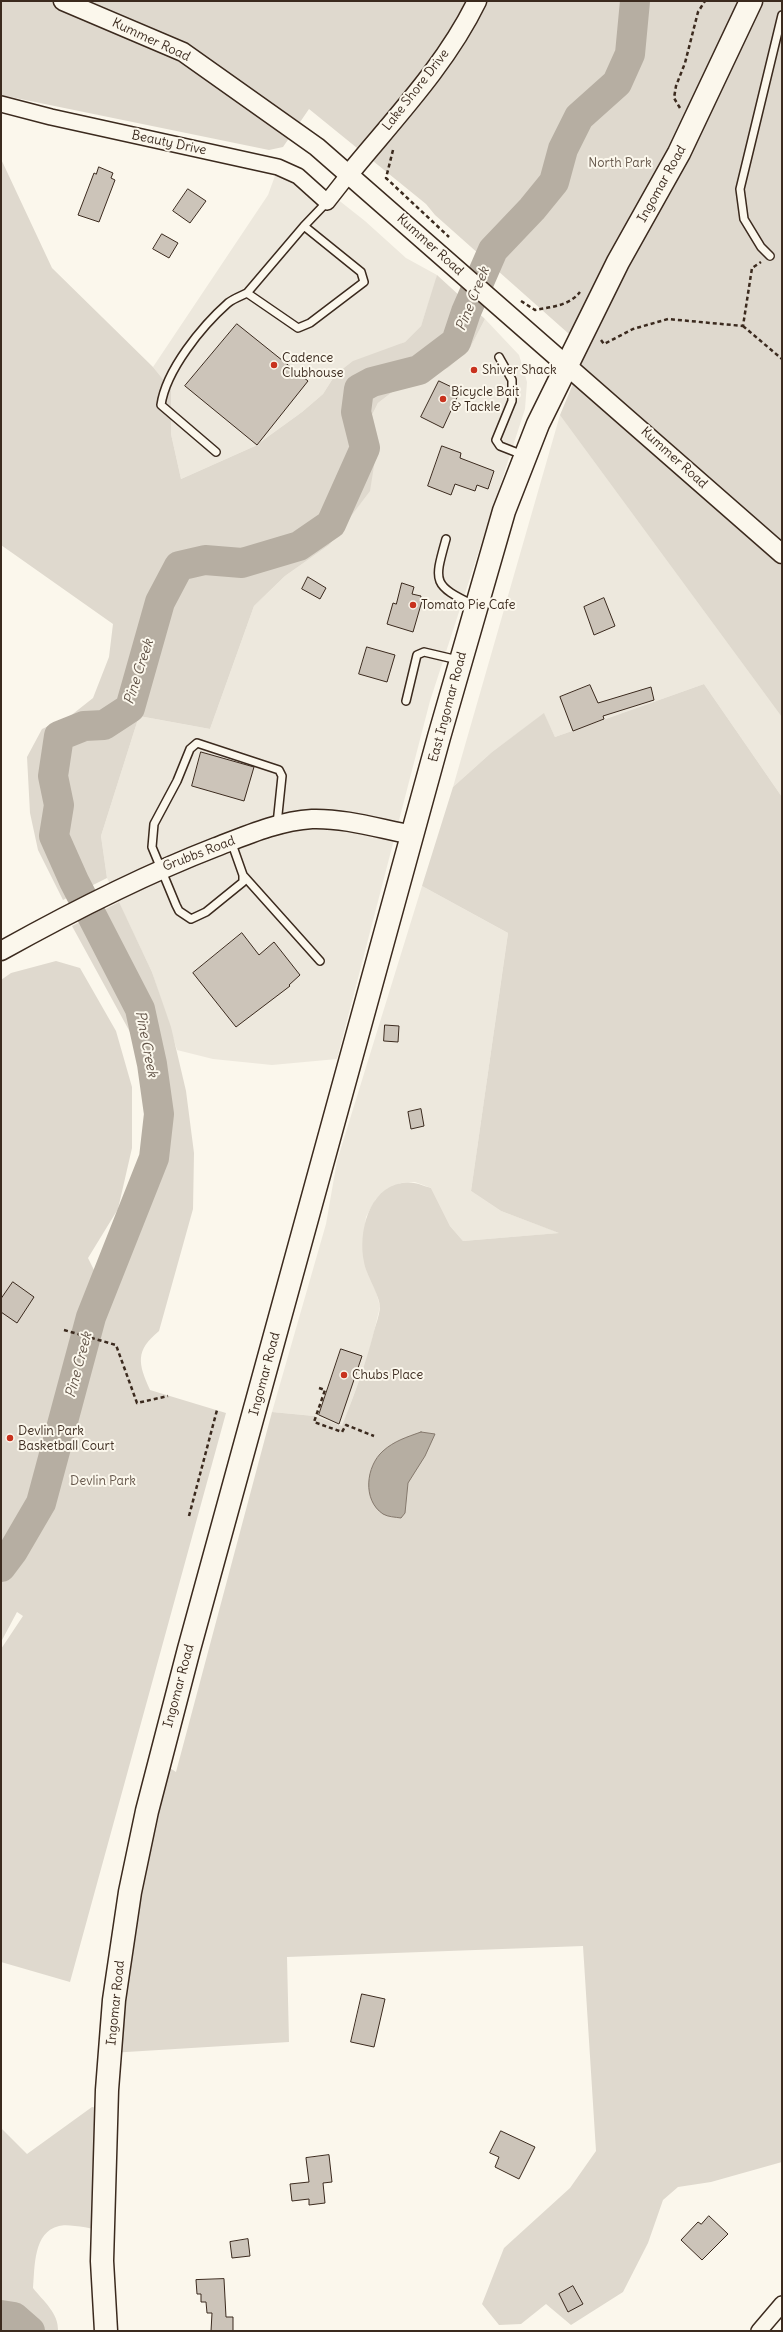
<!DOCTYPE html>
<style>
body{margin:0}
#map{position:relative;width:783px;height:2332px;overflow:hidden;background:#fbf7ec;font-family:Delius,sans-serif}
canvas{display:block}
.frame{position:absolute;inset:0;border:2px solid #3b2a1e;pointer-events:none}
</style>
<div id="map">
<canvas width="783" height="2332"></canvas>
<div class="frame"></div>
</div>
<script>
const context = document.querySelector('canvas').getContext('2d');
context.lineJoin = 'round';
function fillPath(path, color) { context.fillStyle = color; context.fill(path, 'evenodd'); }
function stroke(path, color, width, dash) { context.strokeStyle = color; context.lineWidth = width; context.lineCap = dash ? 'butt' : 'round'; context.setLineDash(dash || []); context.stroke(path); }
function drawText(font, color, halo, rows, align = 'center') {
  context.font = font + ' Delius,sans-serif'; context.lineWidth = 4; context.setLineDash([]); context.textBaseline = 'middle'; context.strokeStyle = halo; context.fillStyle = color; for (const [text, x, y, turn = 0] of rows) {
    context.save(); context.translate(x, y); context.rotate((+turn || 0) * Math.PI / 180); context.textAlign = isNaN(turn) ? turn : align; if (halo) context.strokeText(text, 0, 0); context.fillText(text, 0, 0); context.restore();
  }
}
const built = new Path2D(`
 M276,173L313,180L365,221L406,258L437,275L436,281L421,326L405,342L335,375L323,394L302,412L255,446L181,479L171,434V389L153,367L268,195Z
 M485,319L519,355L527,382L525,409L430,701L337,1059L272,1065L213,1059L177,1050L152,972L107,878L101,836L139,716L210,729L254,606L285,576L329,545L373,430L372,415L378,403L391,393L448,368L469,350Z
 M573,410L782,573V797L704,684L555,737L544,714L492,752L453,787L560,415Z
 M422,886L508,933L471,1191L501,1211L560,1233L463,1241L450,1226L431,1188L415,1182L401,1183L387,1189L376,1199L366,1217L363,1239L380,1307L368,1356L342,1427L314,1416L272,1412L326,1224L337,1161Z`);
const green = new Path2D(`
 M1,1H782V717L560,415L587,350L435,215L426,204L309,109L283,147L269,150L1,95Z
 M1,159L52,268L153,367L171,389V434L181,479L255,446L302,412L323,394L335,375L353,361L405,342L421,326L437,275L485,319L469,350L448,368L391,393L378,403L372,415L376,453L370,491L329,545L285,576L254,606L210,729L139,716L101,836L107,878L63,900L38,850L30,813L27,757L42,729L69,717L93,698L109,657L113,624L1,545Z
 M704,684L782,797V2162L711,2182L678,2187L663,2200L648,2243L623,2292L571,2325L546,2304L521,2324L499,2325L482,2304L504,2248L570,2188L596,2151L583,1946L287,1957L289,2042L110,2053L159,1761L176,1772L272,1412L314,1416L342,1426C354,1395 366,1364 374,1331C376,1324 379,1316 380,1308C380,1295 366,1275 364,1262C358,1234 368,1188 402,1183C413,1181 421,1185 431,1188L450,1226L463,1241L559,1233L501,1211L471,1191L508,933L422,886L453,787L492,752L544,713L555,737Z
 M119,902L152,972L171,1027L186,1091L194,1153L193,1209L159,1331C135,1351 138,1363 150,1390L226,1413L70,1982L1,1962V1649L23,1616L17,1612L1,1642V980L11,973L56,961L80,968L116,1031L132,1087V1148L118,1209L88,1258L96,1274L143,1191L157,1119L142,1054L72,926Z
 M92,2107L106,2109L102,2230C92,2229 68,2223 59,2226C33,2232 35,2267 33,2288C43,2301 59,2313 58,2331H1V2128L27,2154Z`);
const water = new Path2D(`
 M421,1432L435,1434L425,1456L408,1483L405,1513L401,1518C395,1517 388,1517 383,1514C362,1500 366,1466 383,1451C394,1441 407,1437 421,1432Z`);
const river = new Path2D(`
 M1,1567L13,1551L41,1503L91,1317L154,1158L159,1114L152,1064L140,1009L74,881L54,836L59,805L53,776L59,736L84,726L104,725L130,708L160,602L179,566L205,560L242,563L299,546L331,524L365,448L356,412L359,389L372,382L419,370L456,342L466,312L493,250L532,209L554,182L563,149L579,117L617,83L630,54L635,1
 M1,2315L14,2317L30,2331`);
const building = new Path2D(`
 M99,167L113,173L111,178L115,180L99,222L78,215L94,173L96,174Z
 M188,189L206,201L190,223L173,211Z
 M162,234L178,243L169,258L153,249Z
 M237,324L308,381L257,445L185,386Z
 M439,381L460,391L443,428L421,417Z
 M442,446L461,453L460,458L494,471L488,489L477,485L475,491L455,484L451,495L428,486Z
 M308,577L326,588L320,599L302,589Z
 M402,583L414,587L412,594L421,596L420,600L422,601L413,632L387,624L393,603L396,604Z
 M604,598L615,626L594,635L584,607Z
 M367,647L395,655L387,682L359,674Z
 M590,685L598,703L651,687L654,700L603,716L604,719L573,731L560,697Z
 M201,752L254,767L244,801L192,786Z
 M242,933L259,955L274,942L300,975L289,985L290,986L236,1027L193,973Z
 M385,1025L399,1026L398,1042L384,1041Z
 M421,1109L424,1126L411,1129L408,1112Z
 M13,1282L34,1297L17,1323L1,1312V1299Z
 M341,1349L362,1356L339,1424L319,1415Z
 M362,1994L385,1999L374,2047L351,2042Z
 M501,2131L535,2147L519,2179L495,2167L499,2157L490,2153Z
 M329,2155L332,2182L323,2183L325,2203L309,2205V2199L292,2201L290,2184L309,2182L306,2158Z
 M709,2216L728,2234L702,2260L681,2240L698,2222L701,2224Z
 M248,2239L250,2256L232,2258L230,2242Z
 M224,2279L226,2317H233V2331H211L212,2313H207L206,2302H201V2294H197L196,2280Z
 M573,2286L583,2304L568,2312L559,2294Z`);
const path = new Path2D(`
 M680,108L674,98L676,86L685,63L698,12L705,1
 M393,150L386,178L449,237
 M521,301L535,310C551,307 569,306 580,292
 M743,326L782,359
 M601,340L604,344L633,329L668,319L743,326L752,268L761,262
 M64,1330L116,1345L137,1403L168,1396
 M319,1388L325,1390L314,1422L342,1432L346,1425L374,1436
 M189,1516L217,1410`);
const service = new Path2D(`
 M770,256L761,247L744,219L740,189L782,15
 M247,293L304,226
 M499,357L512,380V401L496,440L500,446L523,455
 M216,452L161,405C166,370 202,326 228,303C233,299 241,296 247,293L298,328L310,323L364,282L361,272L304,226L327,202
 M446,539C434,582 432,585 474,605
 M406,701L417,655L424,652L458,660
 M231,841L243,875V882L206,912L191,919L179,911L176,905L152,847L154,824L177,781L190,749L197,743L279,770L282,776L277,824
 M243,875L320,961`);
const minor = new Path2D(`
 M1,104L51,117L278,167L298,176L327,202L349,174
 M759,2331L782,2304`);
const tertiary = new Path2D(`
 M63,1L183,52L317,147L782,554
 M349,174C394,119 446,65 477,1
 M1,951C71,912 141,876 216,847C247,835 279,821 312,819C346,818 380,829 413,835`);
const primary = new Path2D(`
 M106,2331L102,2261L107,2090L114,2000L130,1892L147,1811L189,1649L439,737L504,511L538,424L618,262L679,153L751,1`);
const markers = [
 [274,365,4,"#c8321e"],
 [474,370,4,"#c8321e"],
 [443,399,4,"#c8321e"],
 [413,605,4,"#c8321e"],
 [344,1375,4,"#c8321e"],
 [10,1438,4,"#c8321e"]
];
const streetNames = [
 ["Kummer Road",151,40,25],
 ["Lake Shore Drive",416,90,-52],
 ["Beauty Drive",169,143,12],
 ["Ingomar Road",662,184,-61],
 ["Kummer Road",430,245,42],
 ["Kummer Road",674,458,42],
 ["East Ingomar Road",448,707,-75],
 ["Grubbs Road",199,854,-21],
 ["Ingomar Road",265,1374,-75],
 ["Ingomar Road",179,1686,-75],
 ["Ingomar Road",116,2003,-84]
];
const parkNames = [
 ["North Park",620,163],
 ["Devlin Park",103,1481]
];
const poiNames = [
 ["Cadence",282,358],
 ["Clubhouse",282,373],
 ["Shiver Shack",482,370],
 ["Bicycle Bait",451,392],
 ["& Tackle",451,407],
 ["Tomato Pie Cafe",421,605],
 ["Chubs Place",352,1375],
 ["Devlin Park",18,1431],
 ["Basketball Court",18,1446]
];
const waterNames = [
 ["Pine Creek",473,299,-68],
 ["Pine Creek",139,672,-72],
 ["Pine Creek",146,1044,79],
 ["Pine Creek",79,1365,-75]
];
fillPath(built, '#ede8dd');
fillPath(green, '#dfd9ce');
fillPath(water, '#b6aea2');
stroke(water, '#85796d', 1);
stroke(river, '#b6aea2', 30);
fillPath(building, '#ccc4b9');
stroke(building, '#3b2a1e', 1);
stroke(service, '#3b2a1e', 10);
stroke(minor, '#3b2a1e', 18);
stroke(tertiary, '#3b2a1e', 21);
stroke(primary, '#3b2a1e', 25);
stroke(path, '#3b2a1e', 2.5, [4, 3]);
stroke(service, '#fbf7ec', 7);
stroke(minor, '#fbf7ec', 15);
stroke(tertiary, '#fbf7ec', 18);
stroke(primary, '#fbf7ec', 22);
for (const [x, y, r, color] of markers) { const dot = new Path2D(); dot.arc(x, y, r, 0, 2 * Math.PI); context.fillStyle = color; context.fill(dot); stroke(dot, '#fbf7ec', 1.5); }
drawText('13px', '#3b2a1e', '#fbf7ec', streetNames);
drawText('13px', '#64564a', '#fbf7ec', parkNames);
drawText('13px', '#3b2a1e', '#fbf7ec', poiNames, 'left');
drawText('italic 14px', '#605246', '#fbf7ec', waterNames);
</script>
